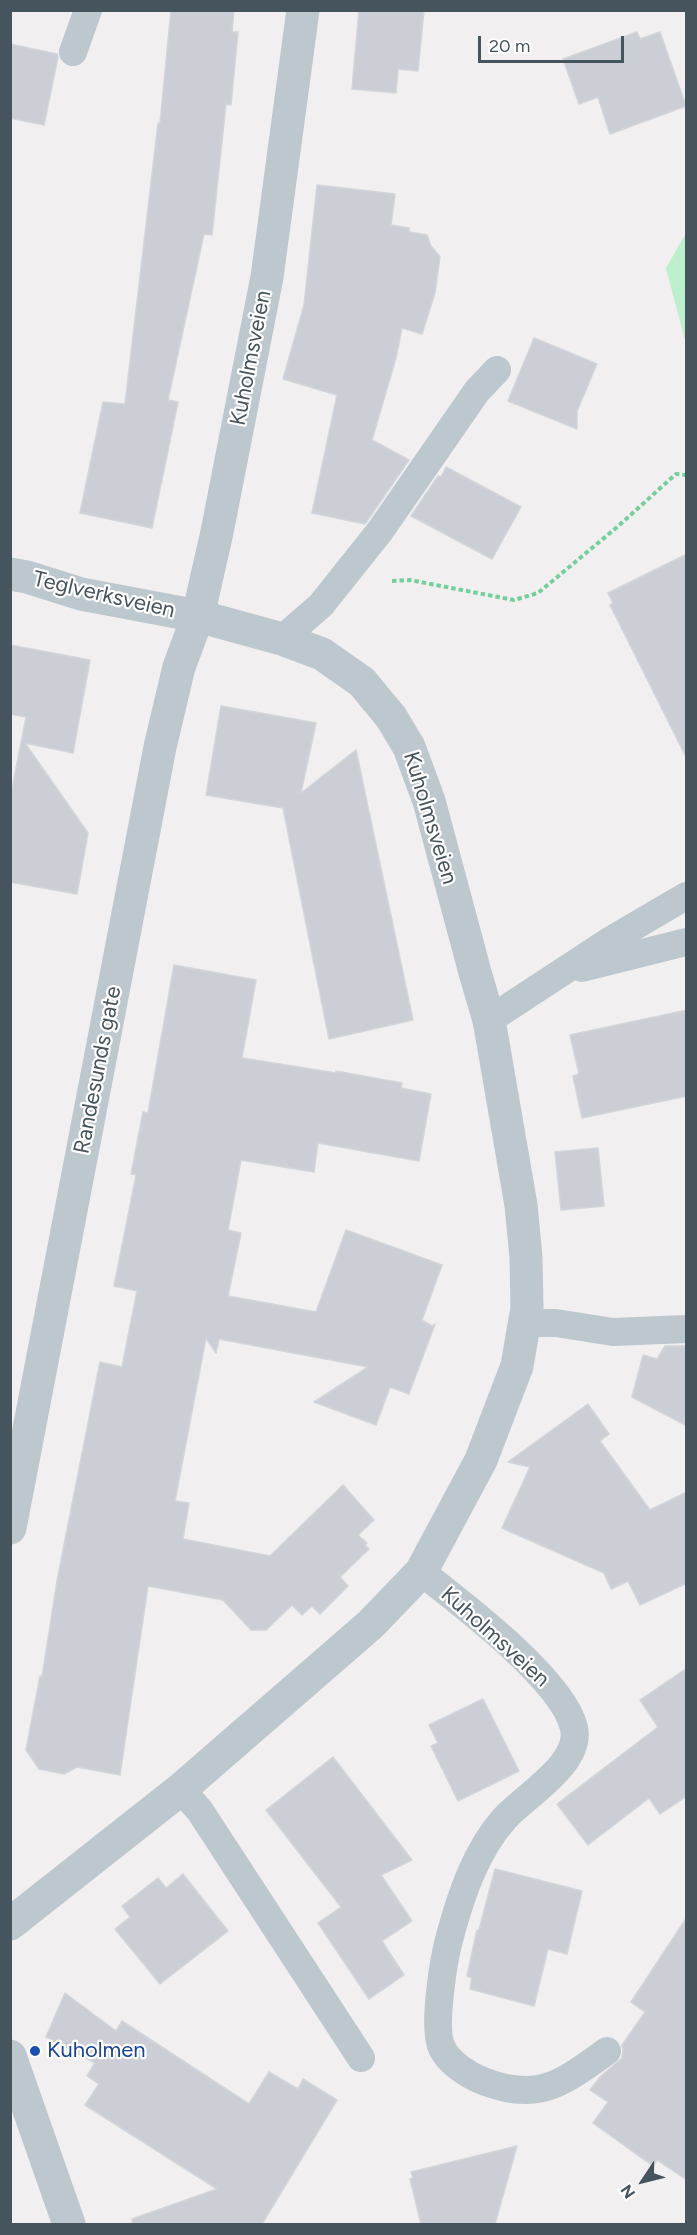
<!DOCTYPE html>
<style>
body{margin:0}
#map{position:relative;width:697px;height:2235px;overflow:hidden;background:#f1efef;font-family:Figtree,sans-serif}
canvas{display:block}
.frame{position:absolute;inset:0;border:12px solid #46545d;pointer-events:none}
.north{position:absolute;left:613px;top:2151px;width:60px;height:60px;-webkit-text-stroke:4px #fff;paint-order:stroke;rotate:235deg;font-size:16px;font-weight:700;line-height:24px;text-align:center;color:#46545d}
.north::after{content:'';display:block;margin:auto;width:21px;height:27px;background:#46545d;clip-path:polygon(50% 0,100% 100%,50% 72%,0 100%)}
.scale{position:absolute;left:478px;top:36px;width:146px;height:27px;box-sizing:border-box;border:3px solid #46545d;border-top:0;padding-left:8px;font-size:18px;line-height:21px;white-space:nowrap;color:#46545d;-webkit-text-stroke:4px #fff;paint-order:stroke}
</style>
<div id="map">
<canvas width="697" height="2235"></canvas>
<div class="frame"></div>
<div class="north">N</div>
<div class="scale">20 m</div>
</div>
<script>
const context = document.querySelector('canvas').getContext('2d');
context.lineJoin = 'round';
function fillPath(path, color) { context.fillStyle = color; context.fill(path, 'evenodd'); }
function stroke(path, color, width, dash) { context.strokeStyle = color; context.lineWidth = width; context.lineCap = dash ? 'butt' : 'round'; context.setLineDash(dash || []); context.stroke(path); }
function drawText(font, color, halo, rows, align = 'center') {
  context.font = font + ' Figtree,sans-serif'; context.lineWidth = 4.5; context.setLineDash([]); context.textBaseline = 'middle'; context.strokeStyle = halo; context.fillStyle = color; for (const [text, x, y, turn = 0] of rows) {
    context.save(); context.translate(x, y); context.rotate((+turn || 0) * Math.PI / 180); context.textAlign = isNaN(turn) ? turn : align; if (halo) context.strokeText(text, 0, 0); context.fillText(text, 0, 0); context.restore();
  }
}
const green = new Path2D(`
 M686,233V344L666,268Z`);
const building = new Path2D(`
 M171,10H234L232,32H238L231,105L226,104L212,235L204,234L168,400L178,402L152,528L80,513L103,402L125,404L158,123H160Z
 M359,10H424L418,71L398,69L396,93L352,89Z
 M637,32L640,39L660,32L686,106L610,134L598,97L579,104L563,59Z
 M10,44L57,54L58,57L44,125L10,118Z
 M317,185L395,194L391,225L409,228V232L427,235L431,246L440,257L435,293L422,334L402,328L396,358L372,440L409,460L365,524L312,513L337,395L283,379L304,305Z
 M534,338L597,364L577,411V429L508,401Z
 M446,467L521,507L492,559L411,516L438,476L441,477Z
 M687,554V759L610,605L613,603L608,593Z
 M10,645L90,660L73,753L25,743L88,833L77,894L10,882V799L26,717L10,714Z
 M221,706L316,723L301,793L356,750L413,1020L329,1039L283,808L206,795Z
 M174,965L256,980L242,1058L336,1073V1071L402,1083L401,1088L431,1094L419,1161L318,1143L314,1172L241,1160L228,1230L241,1233L228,1296L316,1312L346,1230L442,1265L422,1320L432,1326L435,1324L409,1394L390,1387L376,1425L314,1402L368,1367L219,1339L216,1353L206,1338L175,1501L189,1503L183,1539L270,1556L343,1485L374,1520L358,1535L367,1543L365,1545L369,1549L340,1577L348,1586L320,1614L312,1606L302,1615L292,1605L266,1630H251L223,1600L148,1586L120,1775L77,1767L64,1774L39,1769L26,1750L40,1676L42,1677L57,1581L100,1362L122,1367L137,1291L114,1286L136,1175L131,1174L143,1112L148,1113Z
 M687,1010V1096L582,1118L573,1076L579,1074L570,1035Z
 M598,1148L604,1206L561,1210L555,1152Z
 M665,1346H687V1426L632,1397L643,1355L657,1359Z
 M588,1404L609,1434L600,1441L650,1510L687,1492V1583L640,1605L628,1581L611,1589L604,1573L502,1528L530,1467L508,1462Z
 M687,1668V1796L660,1814L649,1798L588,1845L557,1804L658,1727L640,1700Z
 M483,1699L519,1771L458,1801L431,1746L438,1743L429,1725Z
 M333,1757L412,1860L381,1875L412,1921L382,1941L404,1975L369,1999L318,1923L341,1907L266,1810Z
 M495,1869L582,1891L567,1954L548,1949L534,2006L470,1989L472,1978L467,1976L477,1930H479Z
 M183,1874L228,1931L160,1984L115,1929L130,1917L122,1906L158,1878L166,1888Z
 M687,1917V2180L657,2160L653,2166L593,2123L608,2102L590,2090L600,2077L622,2058L623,2050L622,2045L645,2012L631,2002Z
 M65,1993L116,2031L122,2021L249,2104L269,2072L298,2089L303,2079L337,2100L262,2224H133L132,2219L217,2189L85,2105L99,2084L87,2076L95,2063L46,2037Z
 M517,2146L495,2224H421L410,2179L413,2178L411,2172Z`);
const path = new Path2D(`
 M392,581L410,580L514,600L538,593L616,528L676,474L686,475`);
const lane = new Path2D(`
 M73,52L88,10
 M282,639L321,605L380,531L477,391L497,370
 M582,968L686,942
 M489,1020L611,940L686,896
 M525,1323H556L613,1332L686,1329
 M421,1572C461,1603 563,1680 574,1728C582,1763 525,1796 505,1818C476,1850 461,1895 450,1936C444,1957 432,2029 442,2048C449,2063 468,2075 483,2081C539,2103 562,2083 607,2051
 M181,1789L200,1811L361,2058`);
const street = new Path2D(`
 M10,574L27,577L81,594L198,616L282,639L322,654L362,682L391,717L409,747L429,801L476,976L489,1020L521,1205L526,1257L527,1308L517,1366L481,1460L421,1572L371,1624L181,1789L10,1924
 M10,1528L160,747L179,667L198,616L217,532L267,277L303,10
 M10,2056L69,2224`);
const markers = [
 [35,2051,6,"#1a4fb4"]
];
const streetNames = [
 ["Kuholmsveien",251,358,-79],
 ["Teglverksveien",104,595,13],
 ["Kuholmsveien",430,818,73],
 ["Randesunds gate",98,1070,-79],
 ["Kuholmsveien",495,1637,42]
];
const transitNames = [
 ["Kuholmen",47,2051]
];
fillPath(green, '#bcf0cc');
fillPath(building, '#cbced4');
stroke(building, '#d2d5da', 1.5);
stroke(path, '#73cf9b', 4, [4.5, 3]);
stroke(lane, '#bcc7ce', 28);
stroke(street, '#bcc7ce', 33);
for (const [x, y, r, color] of markers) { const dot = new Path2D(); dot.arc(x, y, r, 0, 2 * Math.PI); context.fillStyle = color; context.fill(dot); stroke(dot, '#fff', 2); }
drawText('22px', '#46545d', '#fff', streetNames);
drawText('22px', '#164399', '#fff', transitNames, 'left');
</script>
